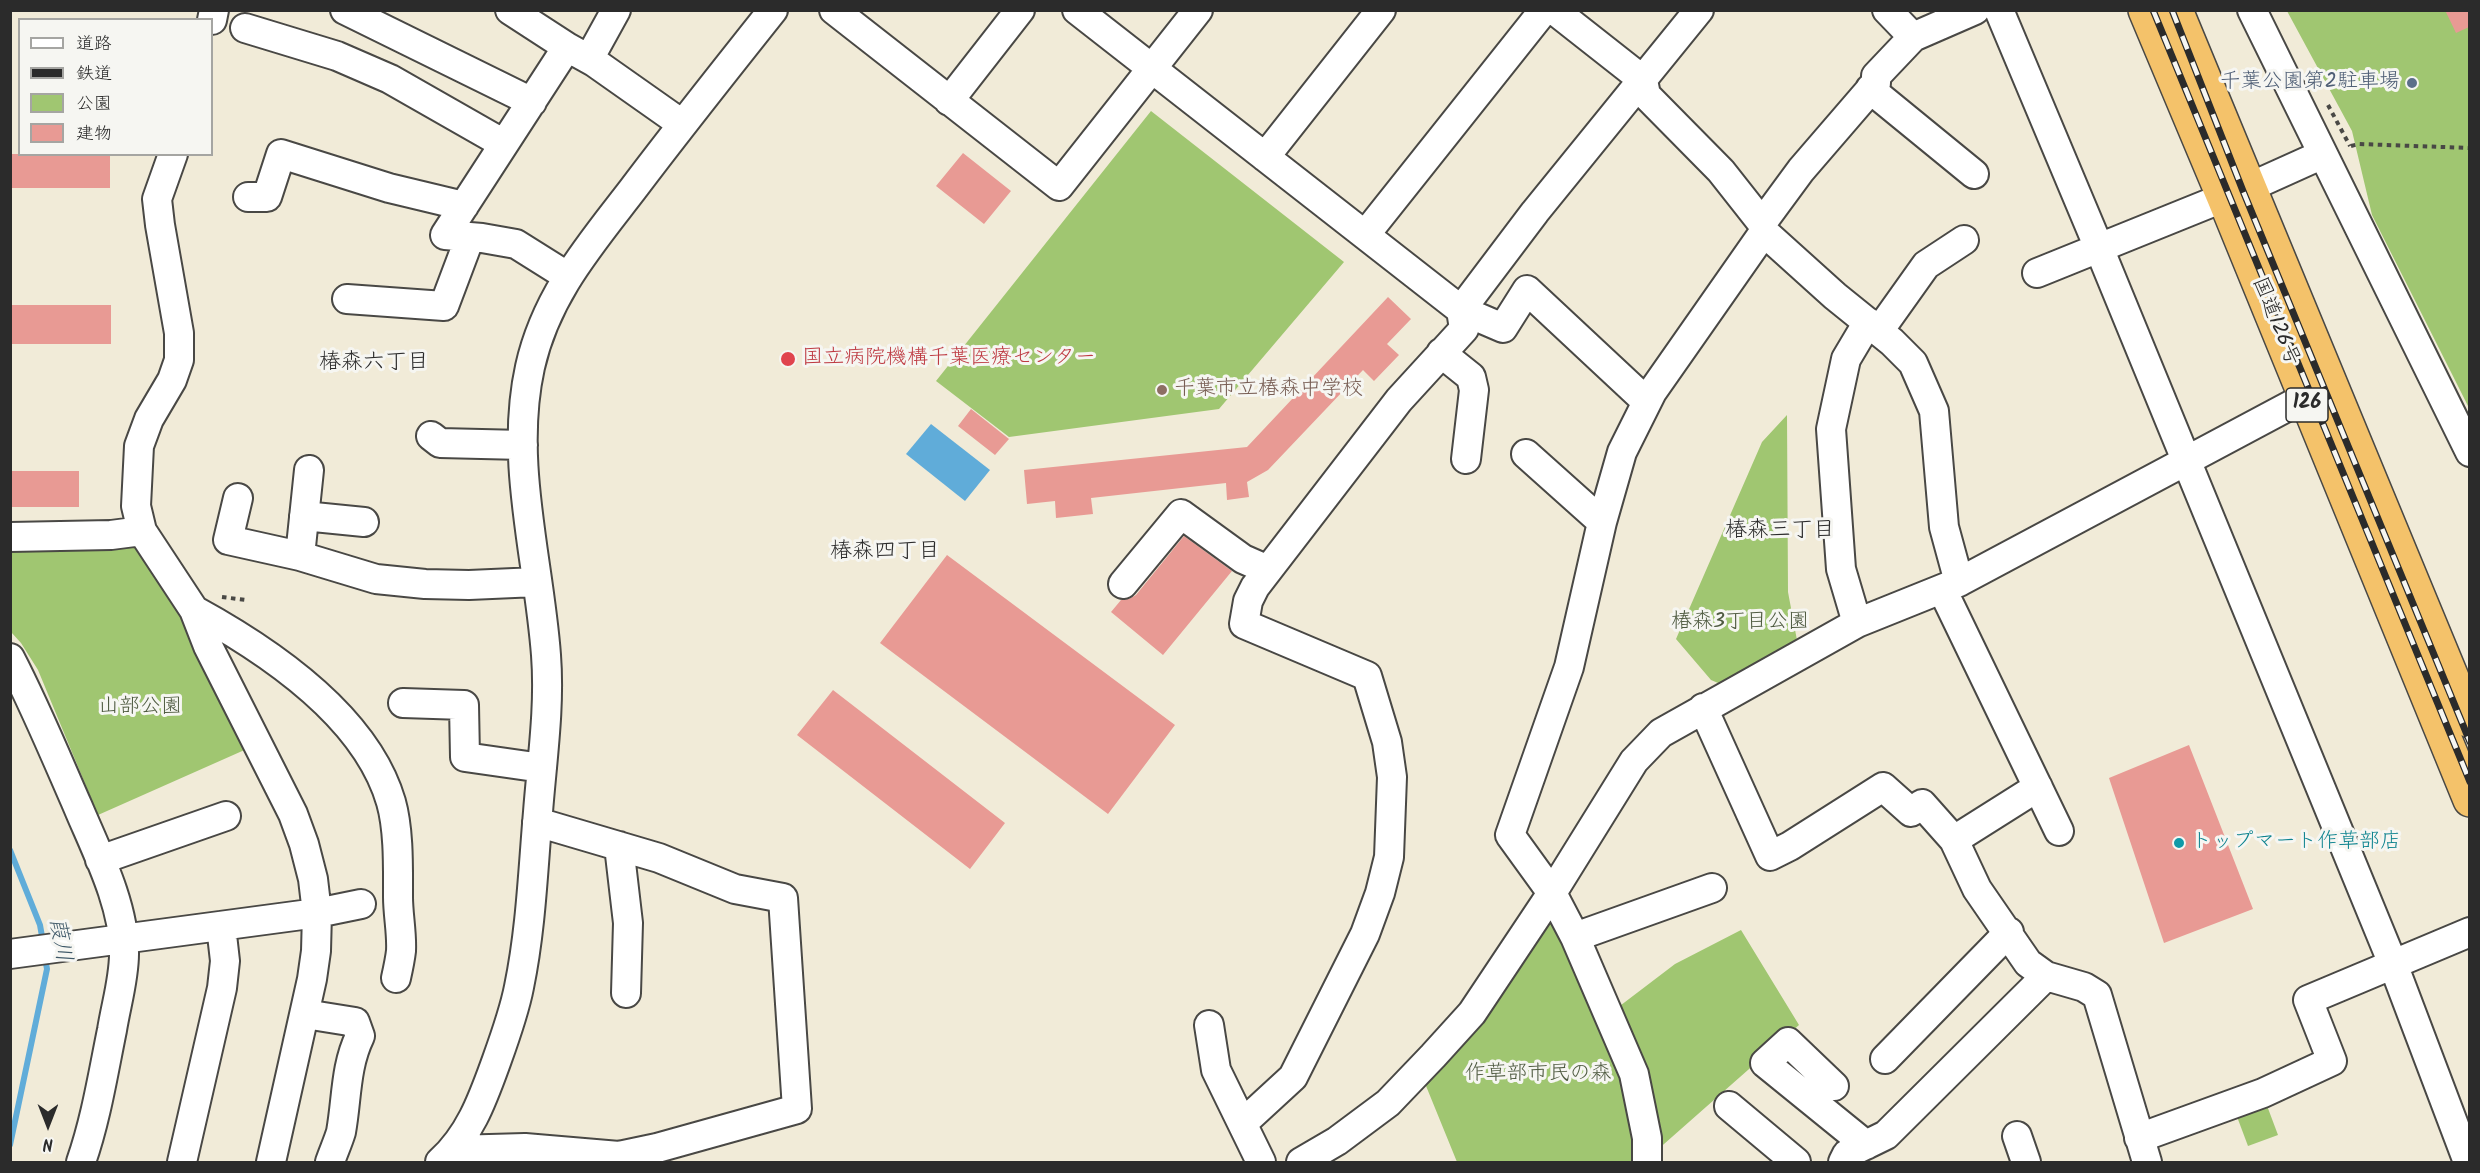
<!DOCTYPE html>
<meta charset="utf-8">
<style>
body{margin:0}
#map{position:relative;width:2480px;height:1173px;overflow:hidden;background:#f1ebd8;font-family:Kalam,"Klee One",sans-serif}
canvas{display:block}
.frame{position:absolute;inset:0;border:12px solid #2b2b2b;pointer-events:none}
.legend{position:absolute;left:18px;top:18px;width:195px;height:138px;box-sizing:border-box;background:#f6f6f2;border:2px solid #a5a5a2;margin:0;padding:8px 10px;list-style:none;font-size:18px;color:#2b2b2b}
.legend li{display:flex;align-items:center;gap:12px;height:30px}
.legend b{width:30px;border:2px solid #a5a5a2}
.north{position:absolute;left:18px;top:1095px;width:60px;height:60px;-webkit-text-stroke:4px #f6f6f2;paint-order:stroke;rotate:180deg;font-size:16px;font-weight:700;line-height:24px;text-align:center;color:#2b2b2b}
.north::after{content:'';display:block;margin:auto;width:21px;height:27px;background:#2b2b2b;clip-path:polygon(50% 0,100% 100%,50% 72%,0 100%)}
</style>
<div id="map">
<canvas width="2480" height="1173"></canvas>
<div class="frame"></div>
<ul class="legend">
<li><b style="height:8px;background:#fff"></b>道路</li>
<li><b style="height:8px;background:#2b2b2b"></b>鉄道</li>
<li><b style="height:16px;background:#a0c671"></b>公園</li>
<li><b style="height:16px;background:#e89a94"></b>建物</li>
</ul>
<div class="north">N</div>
</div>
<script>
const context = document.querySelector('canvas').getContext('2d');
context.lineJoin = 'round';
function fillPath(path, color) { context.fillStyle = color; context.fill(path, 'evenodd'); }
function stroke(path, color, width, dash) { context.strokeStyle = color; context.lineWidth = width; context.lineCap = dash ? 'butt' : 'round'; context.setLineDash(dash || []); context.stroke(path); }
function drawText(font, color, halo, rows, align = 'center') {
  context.font = font + ' Kalam,"Klee One",sans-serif'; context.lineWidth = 6; context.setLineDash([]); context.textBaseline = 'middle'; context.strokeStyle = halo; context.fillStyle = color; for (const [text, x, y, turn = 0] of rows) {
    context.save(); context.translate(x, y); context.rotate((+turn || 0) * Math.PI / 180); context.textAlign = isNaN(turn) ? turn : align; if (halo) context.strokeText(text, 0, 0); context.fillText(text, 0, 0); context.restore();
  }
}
const green = new Path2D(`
 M2287,11H2469V408L2372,215L2352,131Z
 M1151,111L1344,262L1219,409L1009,437L936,381Z
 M1787,415L1788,592L1799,651L1730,688L1711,680L1676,639L1762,442Z
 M138,547L179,604L249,748L98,815L38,670L21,643L11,632V548Z
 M1546,906L1604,1018L1675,964L1741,930L1799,1025L1647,1159L1646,1162H1457L1424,1081Z
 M2263,1095L2278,1135L2248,1146L2233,1106Z`);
const water = new Path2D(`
 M931,424L990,470L965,501L906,454Z`);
const stream = new Path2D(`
 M10,850L40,925L43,942
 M10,1145L47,969L45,958`);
const building = new Path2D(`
 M2445,10H2469V27L2456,33Z
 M963,153L1011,191L984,224L936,186Z
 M10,154H110V188H10Z
 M1388,297L1411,319L1387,344L1399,355L1374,381L1363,370L1268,470L1247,482L1249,497L1227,500L1226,483L1091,498L1093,514L1056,518L1055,501L1027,504L1024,470L1247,447Z
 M10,305H111V344H10Z
 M971,409L1009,439L995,455L958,426Z
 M10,471H79V507H10Z
 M1184,536L1232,571L1163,655L1111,612L1121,600L1129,599L1136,595Z
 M947,555L1175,725L1108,814L880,643Z
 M833,690L1005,823L970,869L797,735Z
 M2189,745L2253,909L2164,943L2109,778Z`);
const path = new Path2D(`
 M2328,105L2350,146
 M2351,146L2359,144L2470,148
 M222,597L246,600`);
const minor = new Path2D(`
 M345,10L532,102
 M510,10L567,47L445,235L482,238L516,244L567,276
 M834,10L1059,186L1198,10
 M1077,10L1461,310L1503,328L1527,290L1647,402
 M1554,10L1643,80L1646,95L1721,171L1762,223L1764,232L1835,296L1892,342L1913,363L1934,411L1944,527L1959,582
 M1887,10L1913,37
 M1999,10L2099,248L2393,964L2468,1162
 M2252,10L2470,452
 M212,20L214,10
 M245,28L337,56L390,79L504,144
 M567,47L594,62L682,124
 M589,59L616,10
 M1870,89L1974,174
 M949,101L1020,10
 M173,154L157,199L160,225L179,333V360L172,380L149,419L139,446L136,506L142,531L194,610L208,646L293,814L304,844L313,879L317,913L316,951L312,979L271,1162
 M1265,157L1381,10
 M248,197H267L281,154L389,188L464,206
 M1762,223L1801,170L1876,83V76L1913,37L1975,10
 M1365,235L1544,10
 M2037,273L2250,187L2321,155
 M347,299L444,306L470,237
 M1879,331L1926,265L1964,240
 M1441,353L1471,377L1474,390L1466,459
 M431,436L440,443L523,445
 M1526,454L1602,522
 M238,498L228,540L300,556L376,579L425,584L469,585L537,582
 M304,516L364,522
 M10,537L111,535L142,531
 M300,556L309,470
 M1123,584L1181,514L1243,559L1268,570
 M1942,589L2059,831
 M194,610C269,651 366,716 391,802C399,830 398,868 398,897C398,915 402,933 401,951C400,960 398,969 396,978
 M1857,623L1841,569L1831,429L1846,359L1868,322
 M10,658C35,706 56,757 78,807C96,850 125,906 124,954C124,979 116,1005 112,1030C103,1074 96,1119 81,1162
 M403,703L464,705L465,757L542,768
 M1703,708L1770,856L1790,846L1883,787L1911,812L1922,804L1954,840
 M2038,787L1954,840L1977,889L2028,963L2046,976L2084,987L2097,995L2147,1162
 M619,846L628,923L626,993
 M100,860L226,816
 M1575,937L1712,888
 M10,954L317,913L361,904
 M305,1014L355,1022L360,1036C345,1067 347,1099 341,1132C338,1142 333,1153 330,1162
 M1209,1025L1216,1070L1261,1162
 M1885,1059L2009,932
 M1834,1086L1788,1042L1765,1063L1866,1145
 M1729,1106L1796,1162
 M1243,1123L1293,1077L1365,934L1380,893L1389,857L1392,777L1387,742L1367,676L1244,624L1248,601L1255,587L1399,400L1464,329L1461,310L1535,212L1699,10
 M2017,1136L2026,1162
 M2139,1138L2263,1093L2332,1061L2308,1000L2470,932
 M454,1150L525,1148L619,1156L657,1148L797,1109L783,898L735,889L659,858L537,822
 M182,1162L222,988L225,961L221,926
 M440,1162C469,1136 482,1101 495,1065C504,1040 514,1013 519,987C531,929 533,870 538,812C542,760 550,707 546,655C539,560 509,462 530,367C546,295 590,245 633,189C679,128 726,69 773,10
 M1301,1162L1337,1141L1388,1103L1433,1056L1472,1013L1552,893L1634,761L1661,733L1857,623L1959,582L2304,398
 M1647,1162V1138L1634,1074L1575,937L1552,893L1510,835L1569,667L1602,522L1622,452L1652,392L1764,232
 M1843,1162L1847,1154L1886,1135L2046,976`);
const highway = new Path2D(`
 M2145,10L2224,198L2470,800
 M2176,10L2470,721`);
const rail = new Path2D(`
 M2153,10L2470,782
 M2172,10L2243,191L2470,742`);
const markers = [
 [2412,83,6,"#5c6f8a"],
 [788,359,8,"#e0444e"],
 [1162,390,6,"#8d6e63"],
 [2179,843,6,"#0f9aa8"]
];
const shields = [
 [2307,405,42]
];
const shieldNames = [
 ["126",2307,405]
];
const serviceNames = [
 ["千葉公園第2駐車場",2400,83]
];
const streetNames = [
 ["国道126号",2274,322,68]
];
const healthNames = [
 ["国立病院機構千葉医療センター",802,359]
];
const educationNames = [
 ["千葉市立椿森中学校",1174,390]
];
const parkNames = [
 ["椿森3丁目公園",1740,623],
 ["山部公園",140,708],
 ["作草部市民の森",1538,1075]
];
const cultureNames = [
 ["トップマート作草部店",2191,843]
];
const neighbourhoodNames = [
 ["椿森六丁目",374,364],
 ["椿森三丁目",1780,532],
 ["椿森四丁目",885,553]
];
const waterNames = [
 ["葭川",58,940,80]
];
fillPath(green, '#a0c671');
fillPath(water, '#60acd9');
stroke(stream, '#60acd9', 6);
fillPath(building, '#e89a94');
stroke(minor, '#494845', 32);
stroke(highway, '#494845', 36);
stroke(path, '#494845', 4, [4.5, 4.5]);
stroke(minor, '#fff', 28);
stroke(highway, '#f4c26a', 33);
stroke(rail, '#2b2b2b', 7);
stroke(rail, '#f6f6f2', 4.5, [14]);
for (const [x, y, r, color] of markers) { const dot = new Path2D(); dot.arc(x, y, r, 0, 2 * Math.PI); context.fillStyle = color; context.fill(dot); stroke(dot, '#f6f6f2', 2); }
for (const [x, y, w] of shields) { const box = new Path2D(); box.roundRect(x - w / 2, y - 17, w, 34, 4.5); context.fillStyle = '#f6f6f2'; context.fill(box); stroke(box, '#2b2b2b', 1.5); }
drawText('bold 20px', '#2b2b2b', null, shieldNames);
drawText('21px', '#4e5e75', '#f6f6f2', serviceNames, 'right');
drawText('21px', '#2b2b2b', '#f6f6f2', streetNames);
drawText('21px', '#be3a42', '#f6f6f2', healthNames, 'left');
drawText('21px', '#785e54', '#f6f6f2', educationNames, 'left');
drawText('21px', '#4e5a40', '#f6f6f2', parkNames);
drawText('21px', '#0d838f', '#f6f6f2', cultureNames, 'left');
drawText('22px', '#2b2b2b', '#f6f6f2', neighbourhoodNames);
drawText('italic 22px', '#3e5868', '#f6f6f2', waterNames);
</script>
